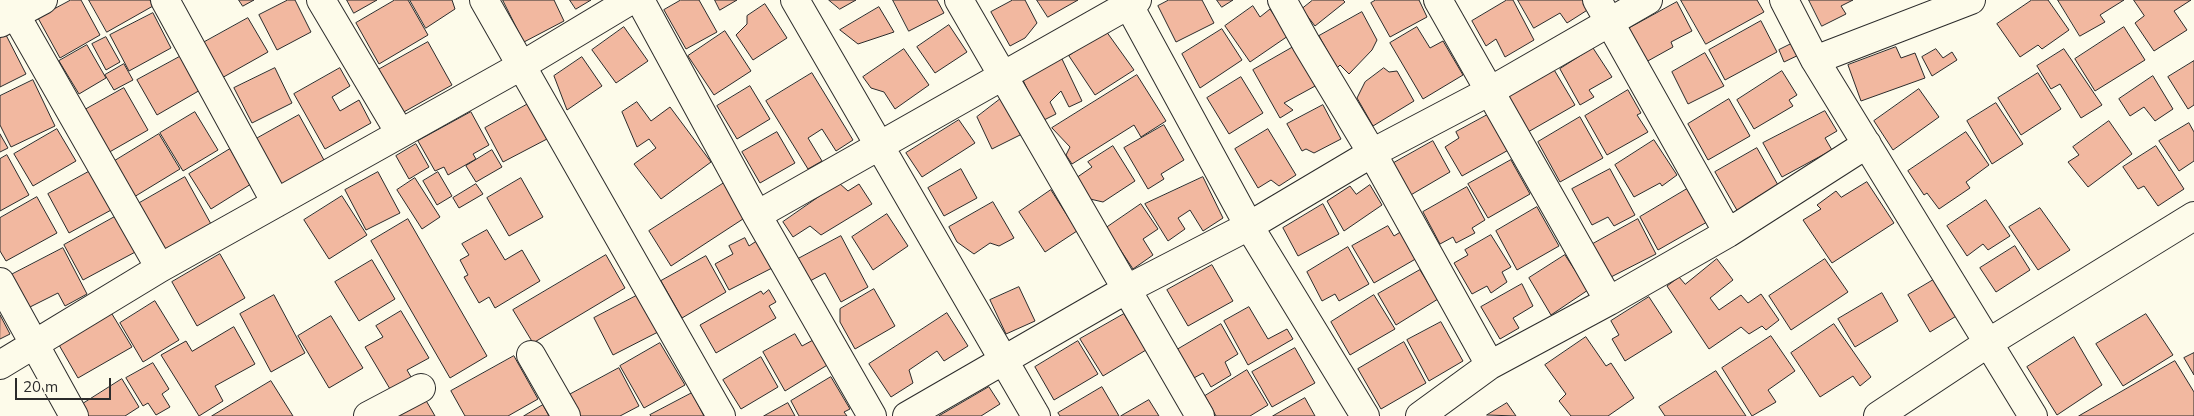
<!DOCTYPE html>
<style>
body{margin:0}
#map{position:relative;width:2194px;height:416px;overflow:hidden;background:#fdfbea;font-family:Mulish,sans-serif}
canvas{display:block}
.scale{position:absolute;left:15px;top:378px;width:96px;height:22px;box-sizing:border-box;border:2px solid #2b2b2b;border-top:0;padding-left:6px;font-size:15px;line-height:18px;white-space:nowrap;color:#2b2b2b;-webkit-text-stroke:4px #fdfbea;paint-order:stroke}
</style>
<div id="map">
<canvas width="2194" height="416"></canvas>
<div class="scale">20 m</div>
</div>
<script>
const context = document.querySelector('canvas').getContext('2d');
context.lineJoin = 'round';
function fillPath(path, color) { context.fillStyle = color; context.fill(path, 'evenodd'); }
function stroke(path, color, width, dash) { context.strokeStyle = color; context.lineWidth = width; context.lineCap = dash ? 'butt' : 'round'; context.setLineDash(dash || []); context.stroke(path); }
const building = new Path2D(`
 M71,0H81L100,35L60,58L38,18Z
 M89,0H150L153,6L107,32Z
 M239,0H254L243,6Z
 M288,0H295L311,32L277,50L259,15Z
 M347,0H377L354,13Z
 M395,0H408L428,35L379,64L356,23Z
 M410,0H452L455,9L426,28Z
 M503,0H554L564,21L524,42Z
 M570,0H591L576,9Z
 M681,0H699L717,32L686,49L664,10Z
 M715,0H737L720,10Z
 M829,0H856L840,9Z
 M893,0H937L944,13L909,31Z
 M1013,0H1025L1037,23L1025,38L1010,46L991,12Z
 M1037,0H1078L1048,17Z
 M1169,0H1202L1214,23L1176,42L1158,6Z
 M1217,0H1233L1222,7Z
 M1313,0H1343L1345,2L1315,26L1302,9Z
 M1376,0H1419L1427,17L1390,37L1371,3Z
 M1507,0H1513L1534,40L1505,57L1496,39L1486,46L1472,21Z
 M1518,0H1583L1589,9L1567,23L1560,13L1534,28Z
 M1681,0H1757L1764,12L1706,44Z
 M1809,0H1853L1841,6L1846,14L1822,26Z
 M2032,0H2048L2069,30L2042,49L2038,45L2020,57L1997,24Z
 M2058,0H2124L2100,15L2105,22L2080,36Z
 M2134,0H2191L2174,11L2187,30L2154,51L2135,23L2144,16Z
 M1677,2L1692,31L1671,42L1673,47L1646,62L1628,29Z
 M765,4L787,38L753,60L736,35L747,24V16Z
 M1253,6L1260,17L1270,9L1288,36L1250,62L1225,26Z
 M879,7L894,32L858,44L840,30Z
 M1362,12L1377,40L1372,50L1349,74L1340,65L1337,68L1319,36Z
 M153,13L171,48L129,71L110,35Z
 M248,18L268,52L220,79L201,44Z
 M1761,21L1777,52L1725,80L1709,50Z
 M949,25L967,52L935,73L917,47Z
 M624,27L648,61L616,83L592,50Z
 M1417,27L1430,48L1443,41L1463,75L1423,99L1390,43Z
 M2124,27L2145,60L2095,91L2075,59Z
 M1222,29L1242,60L1200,88L1182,54Z
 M725,31L751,71L714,95L688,56Z
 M1106,31L1134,70L1095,95L1069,56Z
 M6,35L26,74L0,87V38Z
 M106,37L120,62L106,70L92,44Z
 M1797,41L1803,53L1784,62L1779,50Z
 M428,42L452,85L402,113L378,70Z
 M87,45L106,78L79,94L59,61Z
 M1295,46L1317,85L1284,103L1293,110L1280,118L1253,70Z
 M1896,47L1901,58L1915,53L1925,78L1861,101L1848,65Z
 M1593,48L1612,77L1589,90L1594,97L1580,105L1560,69Z
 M904,49L929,85L895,109L884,92L871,88L863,77Z
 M1936,49L1943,58L1952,52L1957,60L1932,76L1922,57Z
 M2064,49L2102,105L2081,118L2060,84L2051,89L2037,66Z
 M1705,53L1724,86L1688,104L1672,72Z
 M183,55L202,89L157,115L137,80Z
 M582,57L602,86L567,110L554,76Z
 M1062,59L1082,101L1069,107L1061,91L1050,102L1056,114L1042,121L1022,78Z
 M2194,61V105L2188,109L2168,77Z
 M124,64L133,80L114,90L105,75Z
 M275,68L292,103L252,123L234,88Z
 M340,68L350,86L332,97L340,111L359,100L371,123L325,149L294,94Z
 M1384,68L1389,72L1397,71L1414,101L1373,126L1357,98L1365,82Z
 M1553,68L1575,105L1528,132L1507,94Z
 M1782,71L1797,95L1789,100L1793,106L1754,129L1737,100Z
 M812,73L853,140L836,151L822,129L808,138L822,161L808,169L766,101Z
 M2038,73L2061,109L2021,135L1998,98Z
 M1137,75L1166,121L1141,137L1134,125L1072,164L1066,155L1070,147L1052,128Z
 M2153,76L2173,109L2155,121L2144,107L2130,116L2119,99Z
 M1241,77L1263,113L1229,134L1207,98Z
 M33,80L55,126L11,147L0,125V96Z
 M750,86L770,119L737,139L717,106Z
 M124,88L148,130L106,154L81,112Z
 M1919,89L1939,117L1893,150L1874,121Z
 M1628,90L1641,113L1637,115L1648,132L1607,155L1585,116Z
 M1003,97L1024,133L992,149L977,117Z
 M1729,99L1750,136L1708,160L1688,124Z
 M637,102L651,121L670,107L711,162L661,199L634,164L656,148L649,139L637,147L622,112Z
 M1996,103L2023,144L1992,164L1967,121Z
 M528,104L547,139L503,162L485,128Z
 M1323,105L1341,139L1314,153L1306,149L1302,151L1287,124Z
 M1825,111L1837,131L1825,138L1832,150L1782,177L1763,143Z
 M195,112L218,150L183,171L160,133Z
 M471,112L489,145L473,154L476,159L448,175L444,167L435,171L418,141Z
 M1491,113L1512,148L1462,176L1445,147L1459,138L1456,132Z
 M299,115L324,160L282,185L256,139Z
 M1580,117L1603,158L1560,182L1538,142Z
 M959,120L975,143L922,177L906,153Z
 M2109,121L2132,154L2088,187L2068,162L2079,155L2073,147Z
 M2189,123L2194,132V161L2179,171L2159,141Z
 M1164,125L1184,160L1161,174L1164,179L1148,189L1124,148Z
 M57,129L76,161L33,186L14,154Z
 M1268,129L1296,175L1279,186L1271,180L1258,188L1235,149Z
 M777,132L795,163L760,183L742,152Z
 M1966,132L1989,165L1966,182L1970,188L1939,209L1927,193L1924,195L1908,171Z
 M0,134L8,148L0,152Z
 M159,134L180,169L134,197L113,162Z
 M1654,140L1677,175L1662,186L1660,183L1634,197L1615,165Z
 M1433,141L1450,172L1409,196L1392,164Z
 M416,144L429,167L409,179L396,156Z
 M1113,146L1135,181L1103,202L1090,199L1076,178L1092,167L1088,162Z
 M2156,146L2184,189L2158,206L2144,186L2138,189L2123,167Z
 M1757,148L1778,185L1754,199L1756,202L1738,212L1715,172Z
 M230,149L251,184L211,209L189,174Z
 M492,150L502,167L476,182L466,166Z
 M7,155L29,195L0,211V159Z
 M1511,160L1530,194L1488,218L1468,184Z
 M961,169L977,198L944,216L928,188Z
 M1610,169L1635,215L1614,226L1608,217L1592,225L1572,189Z
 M92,170L113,209L69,233L48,194Z
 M378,172L400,213L366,230L345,190Z
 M438,172L452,196L437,205L423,181Z
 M185,177L211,224L162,251L136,205Z
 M1203,177L1223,218L1203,231L1190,210L1178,218L1185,229L1168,241L1145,204Z
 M415,178L440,217L422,229L397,190Z
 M521,178L543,217L509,236L487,198Z
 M1867,182L1894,223L1832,263L1803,220L1821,209L1817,205L1836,191L1841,197Z
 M724,183L746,217L671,266L649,231Z
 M839,183L848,191L859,184L872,204L821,235L810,226L793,237L783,222Z
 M476,184L483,194L459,208L453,198Z
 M1370,185L1382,205L1344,231L1327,201L1350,186L1356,194Z
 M1467,187L1485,220L1472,228L1475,233L1456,243L1453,237L1440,244L1423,212Z
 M1687,189L1707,222L1658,250L1640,217Z
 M1051,190L1077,231L1045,252L1019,212Z
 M342,196L367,235L329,259L304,220Z
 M37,197L57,233L6,261L0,251V218Z
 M1986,200L2010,236L1988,250L1983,244L1967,256L1947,226Z
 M993,202L1014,238L999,246L990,243L974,254L957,242L949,227Z
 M1141,204L1158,229L1143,239L1153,255L1133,269L1106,228Z
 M1323,204L1339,234L1298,256L1283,228Z
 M1537,207L1559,246L1517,270L1496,231Z
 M2040,208L2070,250L2038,270L2009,227Z
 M120,214L139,250L83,280L64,245Z
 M887,214L908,246L873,270L852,237Z
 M408,219L487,356L450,378L371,241Z
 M1638,219L1656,254L1609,278L1591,245Z
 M1388,226L1394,236L1402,231L1419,257L1374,283L1352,246Z
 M487,230L505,260L522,250L540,281L495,308L489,297L479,303L464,277L468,275L460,260L469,255L462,244Z
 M1491,235L1511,267L1502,272L1507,282L1491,293L1487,286L1472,294L1454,263L1468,255L1465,250Z
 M841,236L868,287L841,302L825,273L810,281L798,259Z
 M745,238L749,246L758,240L774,267L729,290L715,264L733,254L729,246Z
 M2015,246L2030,270L1996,292L1980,268Z
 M1348,247L1369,284L1339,301L1335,294L1322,301L1307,272Z
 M63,248L87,294L65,306L58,293L26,309L9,276Z
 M220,254L245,298L197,326L172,282Z
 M606,255L625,288L533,343L513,310Z
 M1565,255L1588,290L1551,315L1529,278Z
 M706,256L726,292L682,318L661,281Z
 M1717,259L1733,280L1710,298L1719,310L1741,295L1748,303L1761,294L1779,320L1766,330L1762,326L1749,334L1741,327L1709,349L1667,286L1679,277L1685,284Z
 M1825,259L1848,292L1791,330L1769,296Z
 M372,260L395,299L359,321L335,282Z
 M1212,265L1233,301L1188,326L1167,290Z
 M1420,270L1438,299L1396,325L1378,294Z
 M1935,279L1958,315L1930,332L1908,295Z
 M1522,284L1533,306L1513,318L1519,328L1500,339L1481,307Z
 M1019,287L1035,321L1006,334L990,300Z
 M874,289L895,326L855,349L840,322V309Z
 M769,290L776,302L769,306L776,318L716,353L700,325L761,291L763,294Z
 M1882,293L1898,321L1855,347L1838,319Z
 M274,295L305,353L271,372L240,314Z
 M638,295L658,332L613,355L594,318Z
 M1374,295L1395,329L1350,355L1331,322Z
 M1649,297L1672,332L1625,361L1612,339L1619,335L1611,321Z
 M155,301L179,340L143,362L120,323Z
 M1249,307L1268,339L1287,329L1293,339L1248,365L1224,321Z
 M401,311L429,358L407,370L414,382L393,394L365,347L383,337L376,326Z
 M947,313L968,346L944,361L937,351L909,370L913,383L891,397L869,364Z
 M112,314L132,347L78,378L59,345Z
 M1124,314L1146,350L1103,376L1080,339Z
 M2146,314L2173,355L2123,386L2096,344Z
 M0,315L10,334L0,339Z
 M331,316L363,368L329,388L298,336Z
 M1441,322L1463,361L1429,381L1407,340Z
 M1221,324L1238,354L1225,362L1231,375L1211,387L1203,373L1192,379L1175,351Z
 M1834,324L1871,377L1860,386L1853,376L1820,397L1791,353Z
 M234,327L255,364L215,386L223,401L199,416L161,355L186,341L192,351Z
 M795,334L802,346L815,339L829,364L785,391L763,352Z
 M1771,336L1795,371L1768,390L1776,402L1752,416L1722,368Z
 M1586,337L1606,366L1611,363L1634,398L1608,416H1571L1559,401L1566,394L1545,365Z
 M2074,337L2102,385L2057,415L2027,367Z
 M1078,341L1098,374L1054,400L1035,367Z
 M1404,342L1426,383L1381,409L1358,369Z
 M660,343L685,385L644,408L620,366Z
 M1295,348L1315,383L1272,407L1252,372Z
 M2194,353V375L2184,358Z
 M514,356L538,399L508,416H465L451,391Z
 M761,357L778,387L741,409L723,380Z
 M2175,361L2194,392V416H2079Z
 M153,363L169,389L162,394L170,407L156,415L148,403L143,406L126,378Z
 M619,368L639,406L620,416H580L569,395Z
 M1247,370L1268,405L1250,416H1216L1205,396Z
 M1716,371L1746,416H1665L1659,407Z
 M831,377L850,409L844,412L847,416H799L791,401Z
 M122,379L139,407L125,416H88L81,405Z
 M271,381L293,416H212Z
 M989,387L1000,404L981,416H939Z
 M1102,387L1119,416H1060L1058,413Z
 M692,393L704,416H651L650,415Z
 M424,397L435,416H390Z
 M1305,398L1315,416H1273Z
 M1149,400L1159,416H1121Z
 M788,403L795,416H764Z
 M1507,403L1516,416L1487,415Z
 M543,405L549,416H524Z`);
const minor = new Path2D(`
 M7,0L160,268
 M165,0L276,203
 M321,0L400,133
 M484,0L721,416
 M640,0L757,215L872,416
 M795,0L1036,416
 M959,0L1200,416
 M1126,0L1249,226L1365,416
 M1282,0L1306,43L1372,153L1490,365
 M1438,0L1609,301
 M1597,0L1728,233
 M1784,0L1815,60L2033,416
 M0,23L43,0
 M1815,60L1971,0
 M757,215L1137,0
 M0,282L74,416
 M531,355L566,416
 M0,365L160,268L521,66L631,0
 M368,416L421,388
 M907,416L1127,289L1249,226L1372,153L1490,91L1648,0
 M1420,416L1490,365L1609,301L1728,233L1867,144
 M1878,416L1988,343L2194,216`);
fillPath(building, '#f2b8a0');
stroke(building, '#2b2b2b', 1);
stroke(minor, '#2b2b2b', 30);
stroke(minor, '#fdfbea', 28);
</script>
